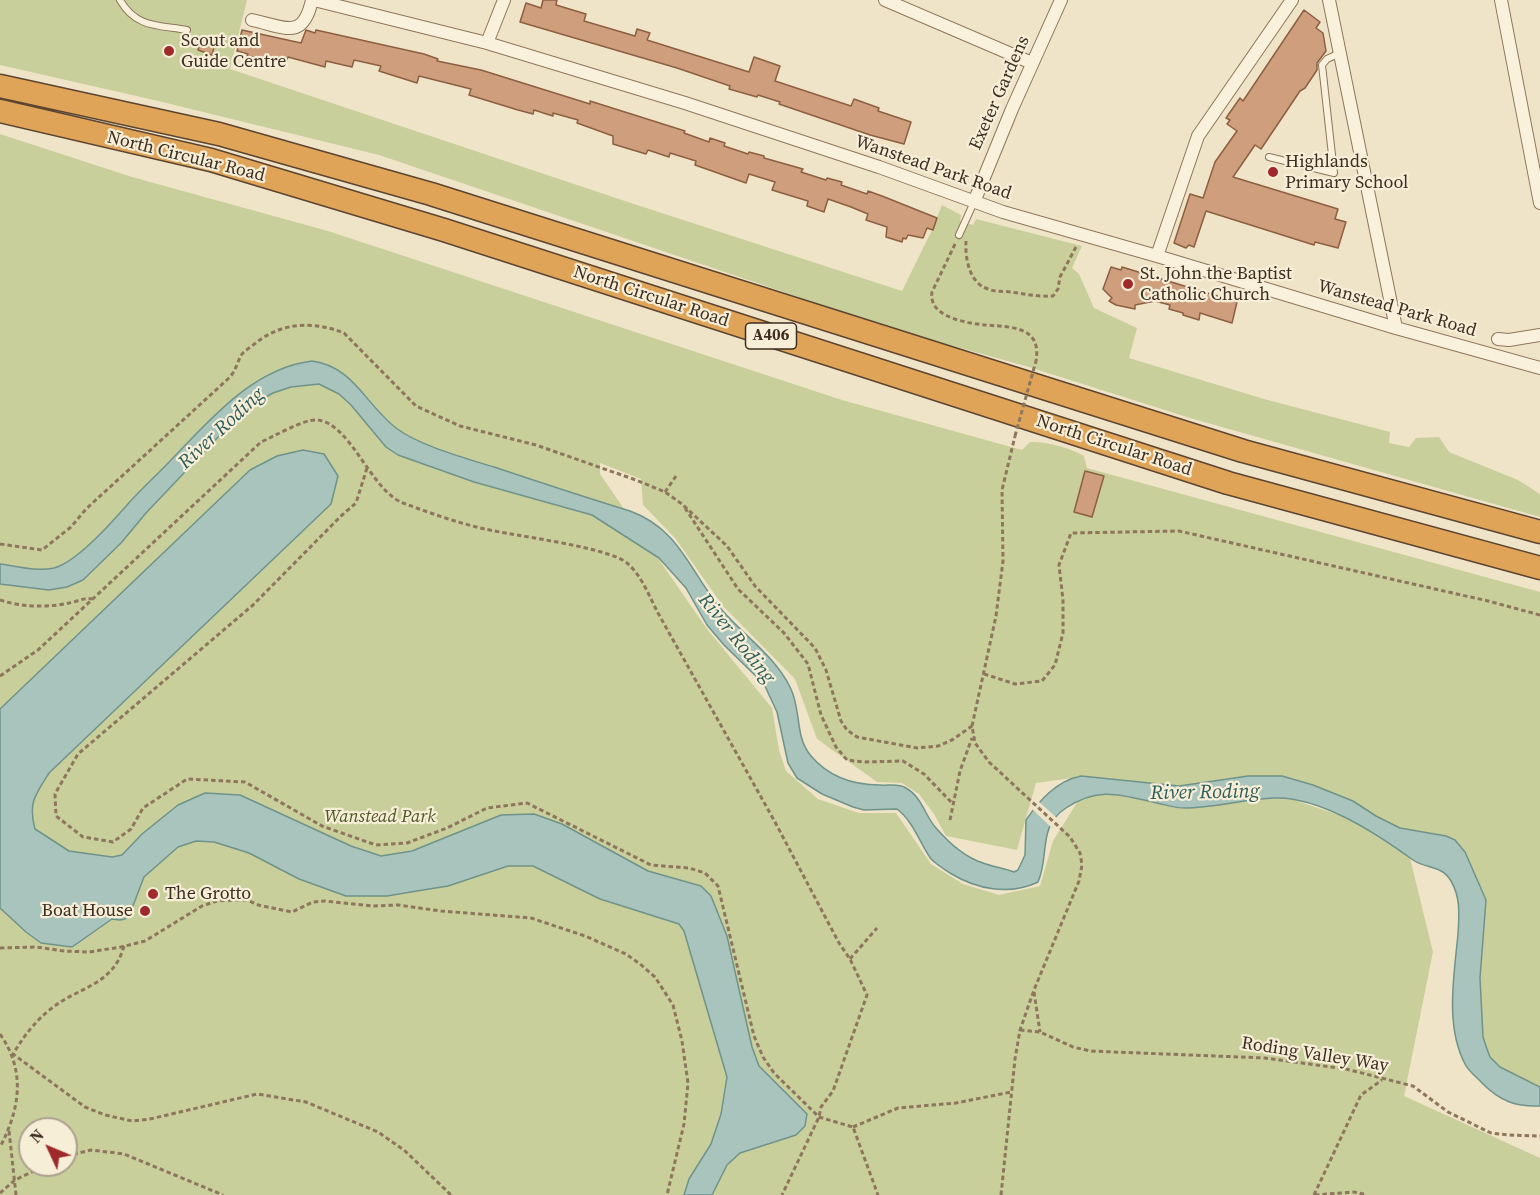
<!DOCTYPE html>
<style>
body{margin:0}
#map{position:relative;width:1540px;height:1195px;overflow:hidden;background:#f0e4c8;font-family:"Source Serif 4",serif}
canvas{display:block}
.north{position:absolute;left:18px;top:1117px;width:60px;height:60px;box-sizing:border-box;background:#f7eed8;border:2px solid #ada18e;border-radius:50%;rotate:314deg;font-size:16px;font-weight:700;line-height:24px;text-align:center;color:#3d2e20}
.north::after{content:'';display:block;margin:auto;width:21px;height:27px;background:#9e2a2b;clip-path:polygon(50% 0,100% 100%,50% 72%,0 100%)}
</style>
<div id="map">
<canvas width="1540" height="1195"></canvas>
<div class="north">N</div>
</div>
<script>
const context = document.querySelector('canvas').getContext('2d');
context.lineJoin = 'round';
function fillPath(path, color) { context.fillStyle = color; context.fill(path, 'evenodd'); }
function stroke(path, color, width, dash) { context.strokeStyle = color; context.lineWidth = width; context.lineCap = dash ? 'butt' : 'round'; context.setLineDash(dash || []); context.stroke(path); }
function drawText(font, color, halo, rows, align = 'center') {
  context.font = font + ' "Source Serif 4",serif'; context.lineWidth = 4.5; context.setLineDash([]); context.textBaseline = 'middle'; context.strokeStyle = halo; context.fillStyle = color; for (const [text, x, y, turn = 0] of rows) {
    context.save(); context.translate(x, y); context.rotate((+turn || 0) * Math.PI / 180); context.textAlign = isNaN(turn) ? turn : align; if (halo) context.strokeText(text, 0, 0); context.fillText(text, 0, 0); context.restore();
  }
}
const green = new Path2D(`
 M0,0H247L230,69L634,204L902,291L932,230L942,205L961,215L960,221L973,225L976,219L1082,246L1072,268L1079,274L1094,308L1137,328L1129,358L1264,399L1390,432L1389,443L1409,447L1416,438L1439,437L1449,452L1518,480L1540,494V517L1190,418L1029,367L899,331L379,155L154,100L0,65Z
 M0,134L132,177L328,231L842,400L1022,450L1030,442C1046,441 1071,448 1084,456L1087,468L1540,592V1087L1500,1067L1490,1057L1487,1049L1483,1037L1480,978L1486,900L1465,853L1446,836L1400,828L1376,816L1353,801L1313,785L1282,776L1228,778L1179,786L1103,778H1073L1036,783L1017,850L946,836L934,814L919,794L902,783L877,782L817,739L795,679L723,606L675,538L643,505L641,479L600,463V474L707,629L772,708L779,750L786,771L818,799L859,813H896L931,864L963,884L999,895L1040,886L1053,841L1078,801L1100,793L1141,799L1182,809L1273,798L1294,800L1348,818L1410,858L1433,952L1404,1096L1540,1158V1195H0V584L49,590L83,580L121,543L146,513L221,434L255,403L279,370C236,390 204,427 171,460C159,472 147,483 135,496C116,516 84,557 59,567C41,574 18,566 0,564ZM30,1129H66V1165H30Z`);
const water = new Path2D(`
 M312,361C353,366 366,405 396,428C420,446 465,458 494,467C539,482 584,497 630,511C680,529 690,572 721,609C743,635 775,656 790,687C802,710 794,736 811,756C828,776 853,785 880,785C889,786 898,783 906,788C922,797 925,816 936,828C949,843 964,857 983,863C993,867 1004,868 1014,872L1018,870L1025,855L1026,820C1039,801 1056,781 1081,776L1179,786L1248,776H1282L1313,785L1353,801L1376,816L1400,828L1446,836L1455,840L1465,852L1486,900L1480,978L1483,1037L1487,1049L1490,1057L1500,1067L1540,1087V1106C1516,1107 1500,1101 1483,1084C1478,1078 1468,1071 1465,1064C1445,1026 1454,976 1458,934C1459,916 1461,898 1451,881C1442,865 1426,869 1413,860C1377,834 1320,796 1274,798C1244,799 1214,808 1184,808C1175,808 1166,805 1157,803C1121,795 1099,786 1066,808C1037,827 1050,855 1038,882C1009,896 976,889 950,873C944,869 936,864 931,859C920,843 913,821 897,809L864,810L853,807L822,794L797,778L788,763L777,712L764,684L724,645L707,625L686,588L659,558L592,515L474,482L398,455L386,447L351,405L339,394L319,384L291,387L273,393L255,403L221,434L146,513L121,543L83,580L67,587L49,590L0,584V564C17,566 37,572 54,568C77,562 111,523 127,505C141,489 157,475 172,459C210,420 253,368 312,361Z
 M303,450L324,454L338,476L331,504L49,773C35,795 28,803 35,829L69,851L112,857L122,855L142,834L178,805L205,793L240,795L351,846L381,856L412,851L501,815L534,814L562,824L648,871L701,886L711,896L727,936L752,1047L759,1066L807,1114L805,1126L796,1135L740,1153L727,1165L712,1195H684L689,1179L711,1144L721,1114L727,1077L684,931L679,924L600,899L533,866H508L448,886L417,891L387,896H346L299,879L249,853L214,842L196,841L178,847L144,877L131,911L125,919L120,920L112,919L72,947L41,943L26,932L0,908V709L250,470L277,456Z`);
const pier = new Path2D(`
 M1037,800L1058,819L1052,828L1032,809Z`);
const building = new Path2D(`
 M543,0H557L556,5L586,14L584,21L635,36L637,29L650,33L647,40L749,72L754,57L780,66L775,81L851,106L854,99L879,108L878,111L911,122L904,144L870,135L779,104L780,102L758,95L757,97L729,89L730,86L677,68L520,22L526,3L541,8Z
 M1304,10L1320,22L1316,28L1323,33L1326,51L1317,63V70L1305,88L1300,91L1261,149L1255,145L1233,177L1338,209L1335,219L1346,222L1338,248L1315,242L1314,245L1206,211L1194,247L1189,245L1186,248L1174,243L1190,194L1203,198L1215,162L1237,131L1227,124L1230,120L1226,118L1240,98L1243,101Z
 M242,30L301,43L306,30L315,33L316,30L424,54L438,59L437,61L481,70L590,104V101L685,131L684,133L709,142L710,138L725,143L724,146L748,154L749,152L764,156V158L803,169L801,172L826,180L827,178L842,182L841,185L867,194L868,191L882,196L937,218L933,230L927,228L923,238L908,235L906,239L903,238L902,242L886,237L887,227L866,220L868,214L851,207L828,199L824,212L807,206L808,201L772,190L775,182L749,174L746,183L695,165L696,161L670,153L669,157L648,150L646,154L613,144V136L577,123L578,120L553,113V116L534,110L533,114L518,110L469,95L471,89L419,76L417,83L379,71L381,66L354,60L352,67L326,61L325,67L288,57L286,63L247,56L248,54L237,51Z
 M201,39L215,43L212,55L198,50Z
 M1111,267L1121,270L1122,267L1237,302L1232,323L1200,313L1199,320L1183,315V313L1169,309L1170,305L1155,301L1135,305V309L1116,305L1109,301L1112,298L1103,289Z
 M1085,471L1104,476L1092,517L1074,512Z`);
const path = new Path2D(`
 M966,241C965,258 969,283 988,289C995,292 1003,291 1011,292C1025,294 1039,297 1053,296L1058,289L1060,277L1077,245
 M955,244L932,292C928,317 966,323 985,325C1011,327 1042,326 1036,361
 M367,468L356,503L341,516L253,605L78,754L55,794L56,816L83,837L113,842L131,829L143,808L187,779L245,782L322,826L376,845L407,843L447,828L487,808L527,803L651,865L689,868L705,873L718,886L754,1036L763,1057L774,1073L819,1117L853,1127L878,1195
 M665,492L676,476
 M685,508L738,589L784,633L808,664L821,715L836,747L847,760L863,762L903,761L924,774L953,804
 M0,544L42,550L71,527L86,509L229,378C236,371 237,362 242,354C246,350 252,346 257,342C283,322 314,321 344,333L416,406L460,426L536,445L636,480L665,492L682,504L727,546L755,586L815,648L826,670L841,721L847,730L857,737L917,748L938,746L952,740L972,726
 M0,600C21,607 47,608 69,603C77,602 84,597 92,599
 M984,674L1015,684L1042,681L1055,665L1063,633V600L1059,565L1071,533L1179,531L1488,601L1540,615
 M0,676L38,650L261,442C273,437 304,419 316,420C350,421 370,490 403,503C430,513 458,523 485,529C515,536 608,547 627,563C642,576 649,596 658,613L775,822L839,943L850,959L867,995L833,1091L821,1107L819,1117L782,1195
 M950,820L960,771L972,738
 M124,946C113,986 78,987 52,1008C35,1021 24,1036 13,1054L85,1107L105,1115L132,1121L150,1119L257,1094L306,1102L378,1132L404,1150L451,1195
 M0,948L36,947L64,951L89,952L121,947L145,941L202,906L217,901L235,900H247L258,905L292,912L313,902L325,901L372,906L398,905L441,911L531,918L585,936L626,954L640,964L655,977L673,1005L682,1041L688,1083L684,1124L667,1195
 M850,959L877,928
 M1034,992L1040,1032
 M1020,1030L1040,1032L1073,1047L1090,1051L1265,1058L1346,1069L1413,1086L1448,1112L1491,1133L1508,1135L1540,1136
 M0,1034C26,1071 20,1109 0,1147
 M853,1127L898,1108L956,1103L1011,1092
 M9,1131L16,1195
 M66,1156L91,1150L124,1154L223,1195
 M0,1193L15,1180L46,1165
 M1001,1195L1015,1059L1020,1030L1034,990L1079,881L1082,865L1080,853L1070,837L989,762L975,743L972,726L996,616L1003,561L1002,490L1015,436
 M1314,1195L1361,1095L1382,1080
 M1315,1195L1354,1192L1367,1195`);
const lane = new Path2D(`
 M120,0C136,28 158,25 187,30
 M1269,157L1334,173L1322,65L1327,59L1340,53
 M959,235L974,202`);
const street = new Path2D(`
 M314,0L487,43L685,103L879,167L1003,212L1157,256L1396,328L1540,368
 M885,0L1032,63
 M1329,0L1396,328
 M1501,0L1540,203
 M252,20C285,27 303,41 312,0
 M487,43L504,0
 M974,202L1012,109L1061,0
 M1157,256L1198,136L1292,0
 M1498,339L1509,340L1540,335`);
const highway = new Path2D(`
 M0,86L219,134L431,194L1243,451L1540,532
 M0,111L211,160L444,230L1228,483L1540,568`);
const pathBridge = new Path2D(`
 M1015,436L1036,361`);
const markers = [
 [169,51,6,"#9e2a2b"],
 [1273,172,6,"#9e2a2b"],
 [1128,284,6,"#9e2a2b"],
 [153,894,6,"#9e2a2b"],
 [145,911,6,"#9e2a2b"]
];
const shields = [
 [771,336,51]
];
const shieldNames = [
 ["A406",771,336]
];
const poiNames = [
 ["Scout and",181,41],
 ["Guide Centre",181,62],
 ["Highlands",1285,162],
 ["Primary School",1285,183],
 ["St. John the Baptist",1140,274],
 ["Catholic Church",1140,295],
 ["The Grotto",165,894],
 ["Boat House",133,911,"right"]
];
const streetNames = [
 ["Exeter Gardens",1000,93,-66],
 ["North Circular Road",186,157,14],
 ["Wanstead Park Road",933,168,19],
 ["North Circular Road",651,297,18],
 ["Wanstead Park Road",1397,309,16],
 ["North Circular Road",1114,446,18],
 ["Roding Valley Way",1315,1055,9]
];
const parkNames = [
 ["Wanstead Park",380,817]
];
const waterNames = [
 ["River Roding",222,429,-43],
 ["River Roding",736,639,51],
 ["River Roding",1205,793,-1]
];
fillPath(green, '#c9cf9b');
fillPath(water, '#a9c4bc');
stroke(water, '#6f938a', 1.5);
fillPath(pier, '#f0e4c8');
fillPath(building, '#cf9f7d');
stroke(building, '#8d5f41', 1.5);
stroke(lane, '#8d765c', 8);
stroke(street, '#8d765c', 14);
stroke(highway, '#5b4430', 25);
stroke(path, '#8d765c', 3, [4.5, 3]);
stroke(lane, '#faf1dc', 6);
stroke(street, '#faf1dc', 12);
stroke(highway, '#e0a458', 22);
stroke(pathBridge, '#8d765c', 3, [4.5, 3]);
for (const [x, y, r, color] of markers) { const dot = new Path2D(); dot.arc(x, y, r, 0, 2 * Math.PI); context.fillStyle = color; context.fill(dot); stroke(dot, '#f7eed8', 2); }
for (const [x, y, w] of shields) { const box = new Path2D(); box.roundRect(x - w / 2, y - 13, w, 26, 4.5); context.fillStyle = '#f7eed8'; context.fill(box); stroke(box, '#3d2e20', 1.5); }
drawText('bold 16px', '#3d2e20', null, shieldNames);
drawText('18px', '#3d2e20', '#f7eed8', poiNames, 'left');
drawText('18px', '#3d2e20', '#f7eed8', streetNames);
drawText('italic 18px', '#4d5a26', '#f7eed8', parkNames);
drawText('italic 20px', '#2f5d5a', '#f7eed8', waterNames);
</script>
